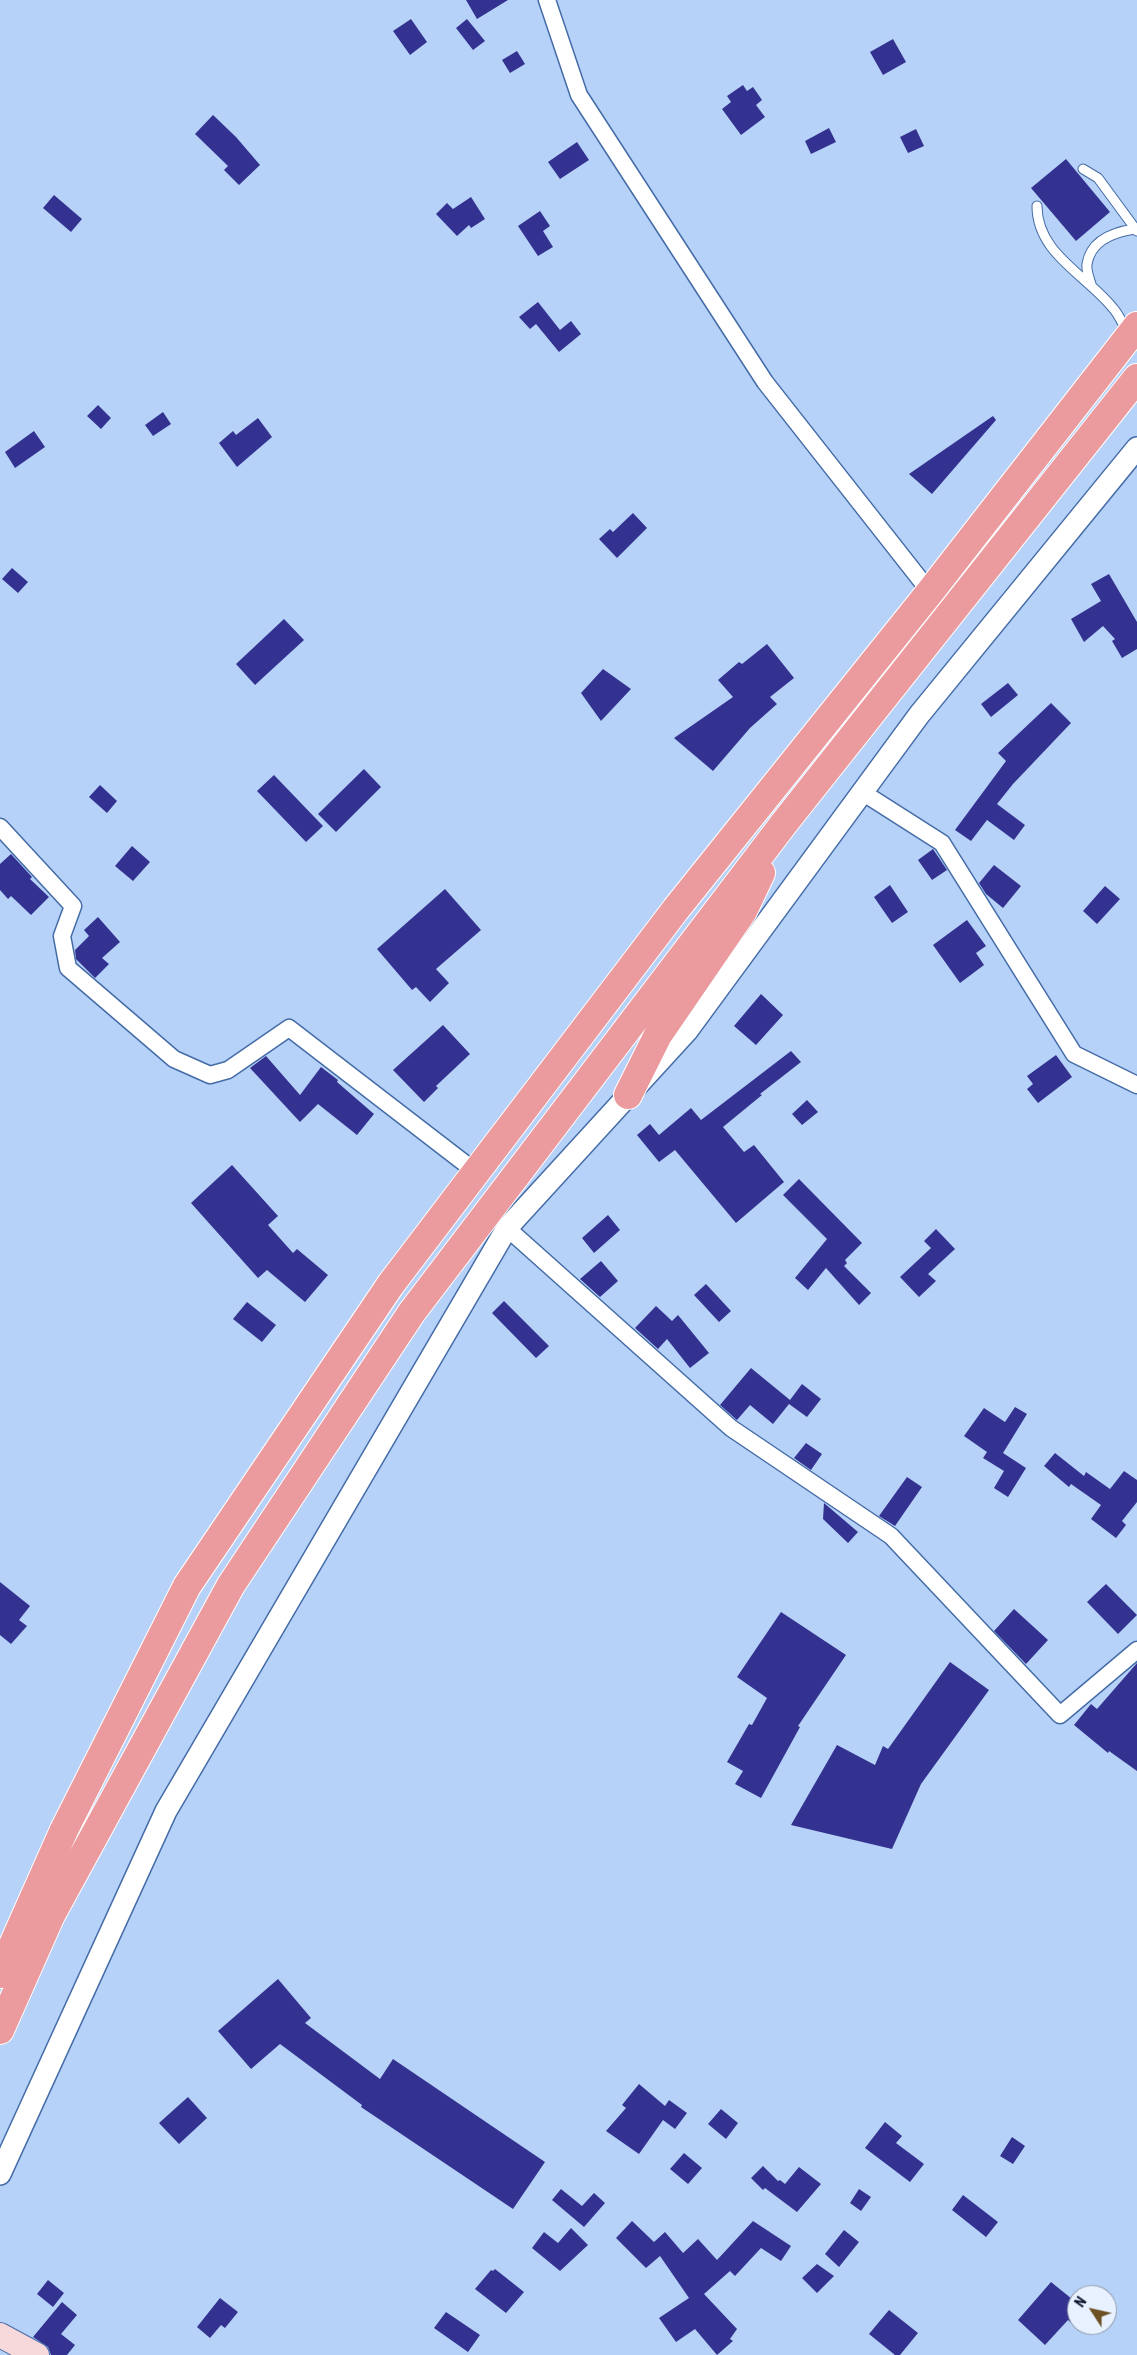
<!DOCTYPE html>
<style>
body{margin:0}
#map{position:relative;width:1137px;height:2355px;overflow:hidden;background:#b7d2f8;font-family:"Roboto Condensed",sans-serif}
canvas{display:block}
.north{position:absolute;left:1067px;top:2285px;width:50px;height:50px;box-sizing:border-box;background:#e8f1ff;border:1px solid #8c97a9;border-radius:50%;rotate:305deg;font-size:14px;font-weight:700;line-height:20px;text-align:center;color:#031027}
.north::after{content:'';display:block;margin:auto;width:18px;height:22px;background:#6d5124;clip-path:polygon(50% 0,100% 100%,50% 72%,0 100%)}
</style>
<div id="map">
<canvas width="1137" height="2355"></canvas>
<div class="north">N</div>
</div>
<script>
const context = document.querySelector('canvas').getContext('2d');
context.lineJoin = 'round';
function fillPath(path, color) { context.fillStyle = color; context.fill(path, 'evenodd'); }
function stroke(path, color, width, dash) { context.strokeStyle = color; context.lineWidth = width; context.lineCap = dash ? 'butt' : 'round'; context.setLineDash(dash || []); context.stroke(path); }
const building = new Path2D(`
 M466,0H508L477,19Z
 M411,19L427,42L410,55L393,31Z
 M467,19L485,41L473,50L456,28Z
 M893,39L906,62L883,75L870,52Z
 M517,51L525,64L510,73L502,60Z
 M743,85L747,91L753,87L762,100L756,105L765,117L741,135L722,109L731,102L727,96Z
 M213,115L236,137L260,165L239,185L224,170L228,166L195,134Z
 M829,128L836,142L811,154L805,141Z
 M916,129L924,146L908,153L900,137Z
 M577,142L589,160L560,179L548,162Z
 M1066,159L1110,212L1076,241L1031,188Z
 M54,195L82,219L71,232L43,208Z
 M471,197L485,219L471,228L469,225L457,236L436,214L447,203L453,209Z
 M540,211L550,226L543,231L553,247L538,256L518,226Z
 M538,302L560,330L571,321L581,334L559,352L536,324L530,329L519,317Z
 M98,405L111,418L101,429L87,416Z
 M163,412L171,424L153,436L145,425Z
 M993,416L996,420L932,494L909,474Z
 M258,418L272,437L237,467L219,443L233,431L236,435Z
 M34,431L45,447L15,468L5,452Z
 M633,513L647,528L617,558L599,539L610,529L613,532Z
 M12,568L28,582L18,593L2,579Z
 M1109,574L1137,622V649L1122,658L1112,641L1115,639L1103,626L1084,642L1071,619L1101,601L1091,584Z
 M284,619L304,640L255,685L236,664Z
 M767,644L794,678L770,697L777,704L750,728L713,771L674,738L733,697L718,680L739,662L742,664Z
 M603,669L631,689L601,721L581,693Z
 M1008,683L1018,695L991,717L981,704Z
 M1051,703L1071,723L1013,784L997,804L1025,825L1014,840L987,820L971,841L955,830L1006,761L998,753Z
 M364,769L381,787L336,832L318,814Z
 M274,775L323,826L306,842L257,791Z
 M100,785L117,801L107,813L89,797Z
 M132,846L150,862L133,881L115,866Z
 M933,849L947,870L932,880L918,860Z
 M11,854L32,877L30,879L49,897L31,915L11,896L8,899L0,890V864Z
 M994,865L1021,886L1003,908L986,894L979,883Z
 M890,885L908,912L892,923L874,897Z
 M1105,886L1120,899L1097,924L1083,911Z
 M445,889L481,930L436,969L449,983L430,1002L416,987L412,990L377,949Z
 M98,917L120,942L102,958L109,964L95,978L76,959L75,950L89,936L84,930Z
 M967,920L986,946L976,953L984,965L960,983L933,945Z
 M761,994L783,1015L756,1045L734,1026Z
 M443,1025L470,1054L436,1086L438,1088L424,1102L393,1070Z
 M791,1051L801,1062L760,1094L762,1095L723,1127L744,1152L754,1145L784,1182L736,1223L675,1150L659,1162L637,1135L650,1124L659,1135L691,1108L701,1120Z
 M1056,1055L1072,1077L1038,1103L1027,1089L1033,1084L1027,1076Z
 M266,1056L300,1095L321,1067L338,1080L337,1082L374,1114L357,1135L318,1104L300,1122L250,1068Z
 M807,1100L818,1112L802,1125L792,1114Z
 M232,1165L278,1216L268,1225L293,1253L297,1249L328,1275L305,1302L267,1270L258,1278L191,1203Z
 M799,1179L862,1243L845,1260L847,1263L844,1266L871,1293L859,1305L826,1268L808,1290L795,1278L827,1239L783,1195Z
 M608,1215L620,1230L594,1253L582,1238Z
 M936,1229L955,1249L928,1274L936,1281L919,1297L900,1277L931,1248L924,1241Z
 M601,1261L618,1281L600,1297L580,1279Z
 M706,1284L731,1311L719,1322L694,1295Z
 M504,1301L549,1346L536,1358L492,1313Z
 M247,1302L276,1325L262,1342L233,1319Z
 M656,1306L672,1321L678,1315L709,1353L690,1368L667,1339L658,1349L635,1328Z
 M751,1368L790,1400L802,1384L821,1399L807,1417L789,1404L773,1424L750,1405L737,1420L720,1405Z
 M1015,1407L1027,1414L1003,1453L1026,1468L1008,1497L994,1488L1004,1471L983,1458L987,1452L964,1436L984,1408L1005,1422Z
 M806,1443L822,1454L811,1470L794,1458Z
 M1055,1453L1084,1476L1086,1472L1110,1489L1124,1471L1137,1480V1502L1122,1521L1126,1525L1116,1538L1091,1519L1101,1505L1071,1484L1069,1487L1044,1466Z
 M907,1477L922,1487L895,1526L879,1516Z
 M824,1503L858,1532L848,1543L823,1519Z
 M0,1582L30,1606L19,1620L27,1626L11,1644L0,1635Z
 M1106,1584L1137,1615L1118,1634L1087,1602Z
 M1014,1609L1048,1640L1026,1664L994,1631Z
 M781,1612L846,1655L798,1726L800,1727L761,1798L735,1784L743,1771L727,1762L749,1724L752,1725L767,1698L737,1677Z
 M950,1662L989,1690L921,1784L892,1849L791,1825L837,1745L875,1765L883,1746L888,1749Z
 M1137,1663V1771L1109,1751L1108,1753L1074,1725L1091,1704L1097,1709Z
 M278,1979L311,2018L305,2023L380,2079L393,2059L545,2162L513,2209L361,2107L362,2105L280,2044L251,2069L218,2031Z
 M639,2084L665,2106L669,2100L687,2113L675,2129L663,2120L639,2154L606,2131L626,2108L622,2105Z
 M188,2097L207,2118L179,2144L159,2123Z
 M721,2109L738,2123L726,2139L708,2124Z
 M885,2122L902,2136L896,2143L924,2164L910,2182L865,2148Z
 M1012,2137L1025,2146L1013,2164L1000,2156Z
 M684,2153L702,2168L688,2184L670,2169Z
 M763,2166L778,2181L780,2180L785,2184L799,2167L821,2184L797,2212L765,2188L763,2190L751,2178Z
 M561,2189L582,2206L594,2193L605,2203L584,2227L552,2200Z
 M859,2189L871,2197L861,2211L850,2203Z
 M963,2195L998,2222L986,2237L952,2210Z
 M632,2221L654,2242L665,2232L683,2253L698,2239L717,2260L753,2221L791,2246L781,2261L761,2248L735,2276L730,2271L704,2294L737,2329L730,2339L733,2341L717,2355L695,2329L676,2342L659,2318L689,2298L660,2256L646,2268L616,2238Z
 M571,2228L588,2245L560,2271L532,2248L544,2232L558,2243Z
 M844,2230L859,2242L839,2267L825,2254Z
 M817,2264L834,2276L817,2293L802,2278Z
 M495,2269L524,2292L506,2313L475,2289L491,2270L493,2271Z
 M48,2280L64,2293L53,2307L37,2294Z
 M1051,2282L1077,2303V2328L1068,2320L1045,2345L1018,2320Z
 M220,2298L238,2312L225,2328L221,2325L210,2338L197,2327Z
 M62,2302L77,2315L61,2334L75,2345L67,2355H51L48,2347L33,2337Z
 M889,2310L918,2333L900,2355H895L869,2334Z
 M446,2312L480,2335L468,2352L434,2328Z`);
const service = new Path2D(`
 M1083,169L1098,178L1137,231
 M1037,206C1037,253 1085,274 1112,307C1119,314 1123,325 1128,333
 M1091,284C1089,278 1086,270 1087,264C1091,240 1113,232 1135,229`);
const minor = new Path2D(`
 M547,0L579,95L765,382L930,592
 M862,792L942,843L1074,1054L1137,1085
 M0,827L73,906L62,936L68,968L174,1059L210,1075L228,1070L289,1028L476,1172
 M507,1228L731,1428L891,1536L1060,1715L1137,1650`);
const tertiary = new Path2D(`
 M0,2174L166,1811L507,1228L687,1031L919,715L1137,448`);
const secondary = new Path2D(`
 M0,2335L37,2355`);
const trunk = new Path2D(`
 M628,1095L658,1035L743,911L761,873
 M0,1974L64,1830L187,1586L391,1284L676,909L930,592L1137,326
 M0,2030L51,1915L231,1585L412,1312L785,822L1137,378`);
fillPath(building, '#343290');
stroke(service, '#446ca7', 11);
stroke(minor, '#446ca7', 19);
stroke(tertiary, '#446ca7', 24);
stroke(secondary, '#446ca7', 26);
stroke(trunk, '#fff', 30);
stroke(service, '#fff', 9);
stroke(minor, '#fff', 16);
stroke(tertiary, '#fff', 21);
stroke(secondary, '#f8d9db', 24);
stroke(trunk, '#eb9a9e', 28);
</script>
